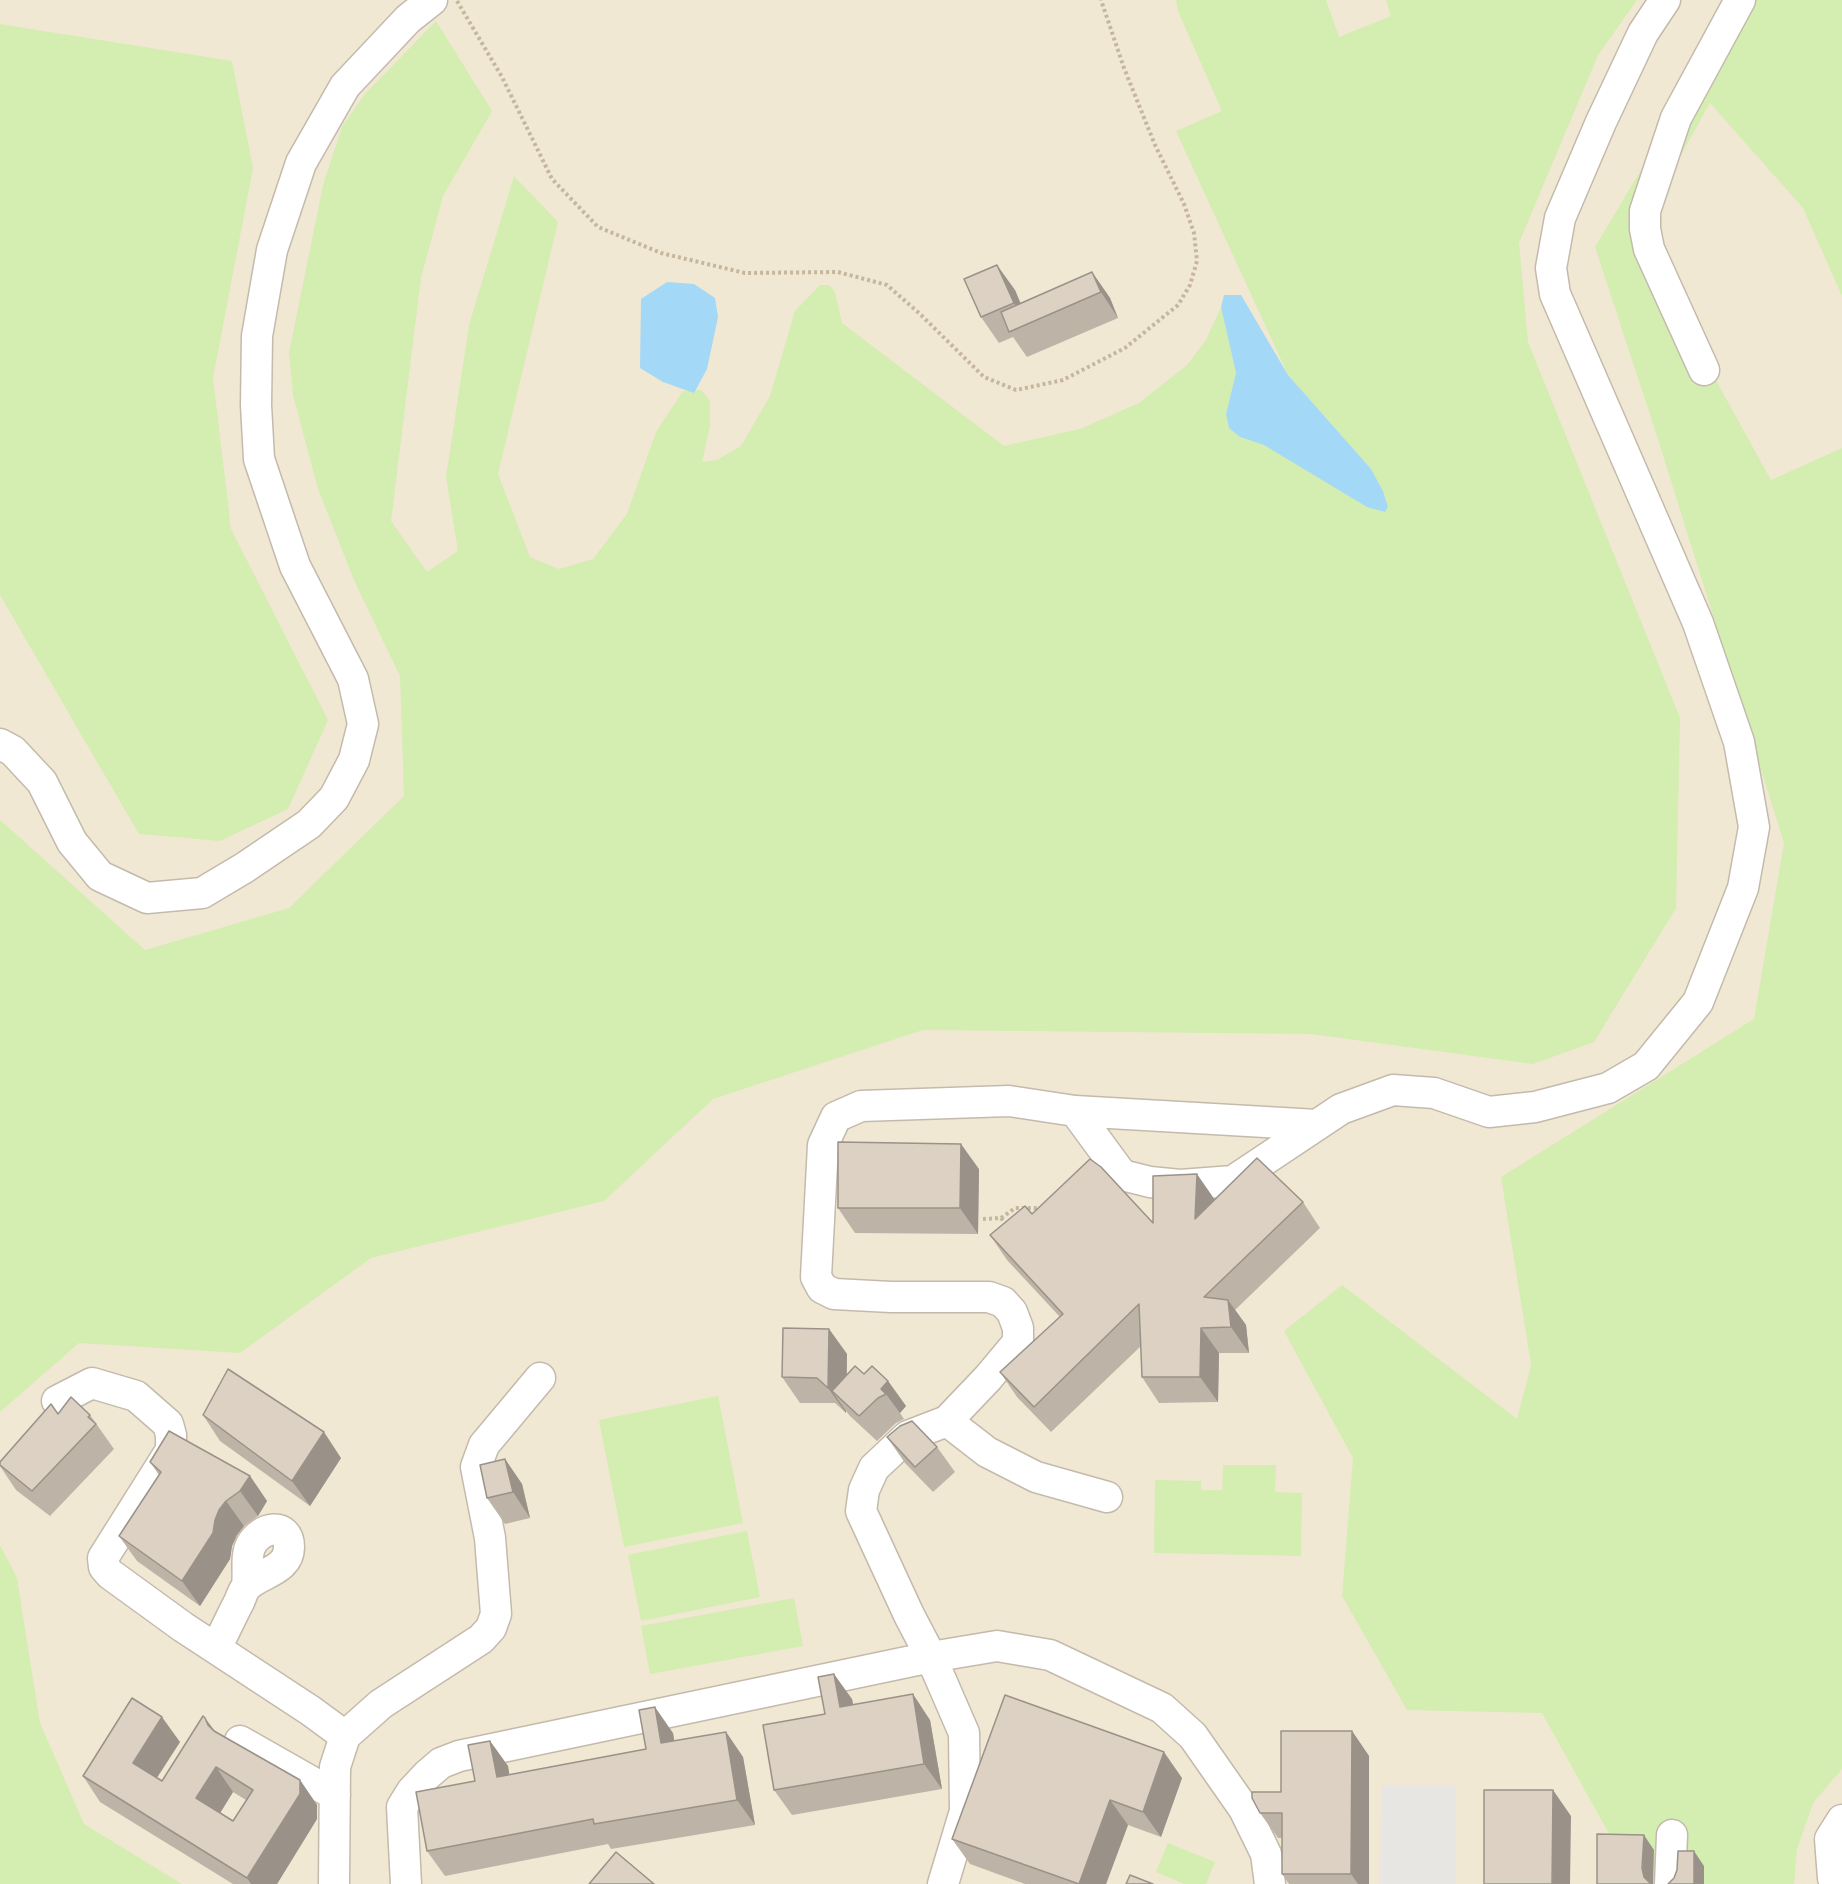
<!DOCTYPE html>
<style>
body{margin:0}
canvas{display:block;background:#f7f3eb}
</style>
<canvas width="1842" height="1884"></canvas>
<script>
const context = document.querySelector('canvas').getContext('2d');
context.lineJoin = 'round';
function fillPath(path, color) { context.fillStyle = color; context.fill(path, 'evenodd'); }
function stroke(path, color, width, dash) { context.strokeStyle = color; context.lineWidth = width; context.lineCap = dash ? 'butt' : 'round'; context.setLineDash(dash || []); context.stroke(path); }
const education = new Path2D(`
 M0,0H1842V1884H0Z`);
const green = new Path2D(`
 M1176,0H1326L1339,37L1391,16L1386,0H1637L1598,55L1519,243L1528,342L1680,718L1676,908L1594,1042L1533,1064L1311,1034L923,1030L713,1099L604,1201L371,1258L240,1353L79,1343L0,1412V820L145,950L289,908L404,796L400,676L354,580L318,489L293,395L289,353L323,185L342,127L364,95L436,21L492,111L443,196L421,278L391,521L427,572L458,551L446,477L469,325L514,176L558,222L498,474L530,557L559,569L593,559L627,514L656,432L683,391L701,390L710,401V426L702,462L717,460L741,446L770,396L795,311L820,285H829L835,292L842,323L1004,446L1080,429L1139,403L1187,365L1206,340L1221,307L1236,373L1226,414L1240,437L1264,445L1385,512L1388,507L1383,491L1371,469L1288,375L1176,131L1222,111L1178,11Z
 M1743,0H1842V296L1803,208L1710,103L1636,236L1771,480L1842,448V1769L1813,1803L1797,1849L1794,1884H1637L1542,1713L1407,1710L1342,1596L1353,1458L1284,1331L1342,1285L1517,1419L1531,1365L1501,1177L1754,1019L1784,843L1657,436L1595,247Z
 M0,24L232,61L253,168L213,378L231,529L328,720L288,809L220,841L139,834L0,595Z
 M718,1396L743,1523L624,1547L599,1420Z
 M1223,1465H1276L1275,1492L1302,1493L1301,1556L1154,1553L1155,1480L1201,1481V1490H1222Z
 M747,1531L760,1597L641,1621L628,1555Z
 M0,1545L17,1578L40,1723L84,1824L182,1884H0Z
 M794,1598L803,1646L650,1674L641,1626Z
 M1168,1843L1215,1862L1206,1884H1184L1156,1872Z`);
const parking = new Path2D(`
 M1381,1785H1456V1884H1380Z`);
const water = new Path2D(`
 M667,282L694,284L715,298L718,317L707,369L694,393L663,382L640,368L641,299Z
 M1224,295H1241L1288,375L1371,469L1383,491L1388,507L1385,512L1367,507L1264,445L1240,437L1229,428L1226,414L1236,373L1221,307Z`);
const path = new Path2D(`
 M457,1L502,77L552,179L598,227L661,253L745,273L838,272L887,285L920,314L984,377L1016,390L1063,380L1125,348L1178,305L1190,285L1197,261L1194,233L1184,204L1155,145L1124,68L1101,0
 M1001,1218L1015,1208H1042
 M983,1219L1001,1218L1007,1226`);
const minor = new Path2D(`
 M1704,370L1649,249L1645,229V211L1676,118L1740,0
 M0,744L13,751L42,782L72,842L100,876L147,898L202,893L244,868L309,824L334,798L354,760L363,724L353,679L295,566L259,459L256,405L257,336L272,250L301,163L345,86L408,19L432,0
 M1075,1111L1122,1175L1150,1182L1180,1185L1233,1181L1341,1109L1393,1090L1434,1093L1489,1112L1535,1107L1608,1088L1646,1066L1698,1002L1743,888L1754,827L1739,742L1698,623L1555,294L1551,268L1560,218L1601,122L1643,33L1665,0
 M57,1401L92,1383L136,1396L168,1424L171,1435V1450L103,1558L104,1567L110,1574L183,1627L311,1711L345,1736
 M947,1421L987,1452L1036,1477L1107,1497
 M216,1648C224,1633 231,1617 239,1602C241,1598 243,1590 247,1586C259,1573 289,1571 289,1547C289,1521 260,1527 251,1545C245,1556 249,1573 247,1586
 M240,1741L335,1795
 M334,1884L335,1767L345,1736L381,1704L481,1639L491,1628L496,1614L490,1538L476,1467L484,1445L540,1378
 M406,1884L402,1807L412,1791L427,1775L441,1763L459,1756L931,1657L997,1646L1050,1655L1162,1708L1193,1736L1244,1809L1266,1854L1270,1884
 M943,1884L965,1811L964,1733L931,1657L909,1615L861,1511L864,1490L874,1468L908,1436L947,1421L988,1378L1018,1342V1328L1012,1312L1003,1302L989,1297H891L834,1294L822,1288L816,1277L823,1145L836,1117L861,1106L1009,1101L1075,1111L1317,1125
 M1670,1884L1672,1835
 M1836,1884L1833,1878L1830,1839L1842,1820`);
const wall = new Path2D(`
 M1092,272L1110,298L1118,318L1027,357L1013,337L999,343L981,317L1015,290L1020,303Z
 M979,1169L978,1234L855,1233L838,1208Z
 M1214,1200L1303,1202L1320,1228L1235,1310L1246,1325L1249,1353H1219L1218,1402L1159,1403L1142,1377L1141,1346L1051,1432L1017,1397L1000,1372L1060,1317L1007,1260L990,1235L1032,1214L1153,1223Z
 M829,1329L847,1354V1375L864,1374L888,1381L906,1406L900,1413L904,1419L896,1423L877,1441L850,1416L846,1411V1413L835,1403H800L782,1377Z
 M58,1414L90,1415L114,1449L50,1516L16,1490L0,1466V1462Z
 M203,1415L341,1458L310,1506L220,1441Z
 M887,1437L937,1447L955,1472L933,1492L905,1463Z
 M505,1459L522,1484L530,1518L505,1524L487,1498Z
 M150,1462L250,1476L267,1501L258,1516L244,1526L237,1535L232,1546L230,1559L200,1606L137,1561L119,1536L159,1475Z
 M852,1699L853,1705L930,1720L942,1789L792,1815L774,1790L825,1714Z
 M205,1718L215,1731L300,1780L317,1805V1819L277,1884H233L100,1802L83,1776L180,1742L157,1778L162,1781ZM233,1792L246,1800L233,1821L220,1813Z
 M1352,1731L1369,1756V1884H1289L1282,1874V1838H1278L1260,1813L1281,1792Z
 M726,1732L743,1757L755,1825L611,1849L608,1844L445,1876L427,1851L475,1781L490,1741L508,1766L509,1775L646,1749L673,1733L674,1741Z
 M1182,1778L1161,1837L1128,1825L1106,1884H1025L970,1864L952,1839Z`);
const shadedWall = new Path2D(`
 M997,265L1015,290L1029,323L1028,324L1014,303Z
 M1092,272L1110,298L1118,318L1101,292Z
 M961,1144L979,1169L978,1234L960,1208Z
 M1197,1174L1215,1200L1195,1219Z
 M1228,1300L1246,1325L1249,1353L1231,1327Z
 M1201,1328L1219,1353L1218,1402L1200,1377Z
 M829,1329L847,1354L846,1404L832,1391L846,1411V1413L828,1388Z
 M888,1381L906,1406L900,1413L886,1394L881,1389Z
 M324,1432L341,1458L310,1506L292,1481Z
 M505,1459L522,1484L530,1518L513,1492Z
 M250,1476L267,1501L258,1516L240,1491Z
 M226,1501L244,1526L237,1535L232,1546L230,1559L200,1606L182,1581L215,1520L219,1510Z
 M834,1674L852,1699L858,1732L840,1707Z
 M913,1694L930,1720L942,1789L924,1764Z
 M655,1707L673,1733L679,1768L661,1743Z
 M162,1717L180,1742L150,1788L133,1763Z
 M205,1718L223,1743L208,1725Z
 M1352,1731L1369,1756V1884H1358L1351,1874Z
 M726,1732L743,1757L755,1825L737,1800Z
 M490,1741L508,1766L514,1802L497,1777Z
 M1164,1752L1182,1778L1161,1837L1143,1812Z
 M216,1767L233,1792L214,1823L196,1798Z
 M300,1780L317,1805V1819L277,1884H251L247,1878Z
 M1553,1790L1571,1816L1570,1884H1552Z
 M1110,1800L1128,1825L1106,1884H1079Z
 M1644,1835L1654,1850L1653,1884H1649L1644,1877L1642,1868Z
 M1694,1851L1704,1866V1884H1694Z`);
const building = new Path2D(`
 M997,265L1014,303L981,317L964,279Z
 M1092,272L1101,292L1009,332L1001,312Z
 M838,1142L961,1144L960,1208H838Z
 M1257,1158L1303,1202L1204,1297L1228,1300L1231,1327L1201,1328L1200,1377H1142L1139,1304L1034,1407L1000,1372L1063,1314L990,1235L1025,1206L1032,1214L1090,1159L1101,1167L1153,1223V1176L1197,1174L1195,1219Z
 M783,1328L829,1329L828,1388L817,1378L782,1377Z
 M855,1366L864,1374L872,1366L888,1381L881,1389L886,1394L878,1398L859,1416L832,1391Z
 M228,1369L324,1432L292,1481L203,1415Z
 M71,1397L90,1415L88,1417L96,1424L32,1491L0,1465V1462L51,1404L58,1414Z
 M912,1421L937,1447L915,1467L887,1437L900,1426Z
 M169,1431L250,1476L240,1491L226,1501L219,1510L215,1520L213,1533L182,1581L119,1536L161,1472L150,1462Z
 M505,1459L513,1492L487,1498L480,1465Z
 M834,1674L840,1707L913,1694L924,1764L774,1790L763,1725L825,1714L818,1677Z
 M1005,1695L1164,1752L1143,1812L1110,1800L1079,1884L952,1839Z
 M132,1698L162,1717L133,1763L162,1781L203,1716L205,1718L208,1725L214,1731L300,1780V1794L247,1878L83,1776ZM216,1767L253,1790L233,1821L196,1798Z
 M655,1707L661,1743L726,1732L737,1800L594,1824L593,1819L427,1851L416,1792L475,1781L468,1745L490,1741L497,1777L646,1749L639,1710Z
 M1281,1731H1352L1351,1874H1282V1813H1260L1252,1798V1792H1281Z
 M1484,1790H1553L1552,1884H1484Z
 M1597,1834L1644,1835L1642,1868L1644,1877L1650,1883L1652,1884H1597Z
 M1678,1851H1694V1884H1668L1674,1878L1677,1870Z
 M616,1852L654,1884H589Z
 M1130,1875L1153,1884H1126Z`);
fillPath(education, '#f1e8d4');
fillPath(green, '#d4edb1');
fillPath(parking, '#e8e6e2');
fillPath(water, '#a4d8f7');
stroke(minor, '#c3baac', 33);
stroke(path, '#c6b69c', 4, [3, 3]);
stroke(minor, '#fff', 30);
fillPath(wall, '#bdb4a7');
fillPath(shadedWall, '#9a9288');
fillPath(building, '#dcd1c2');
stroke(building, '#9a9288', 1.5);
</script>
